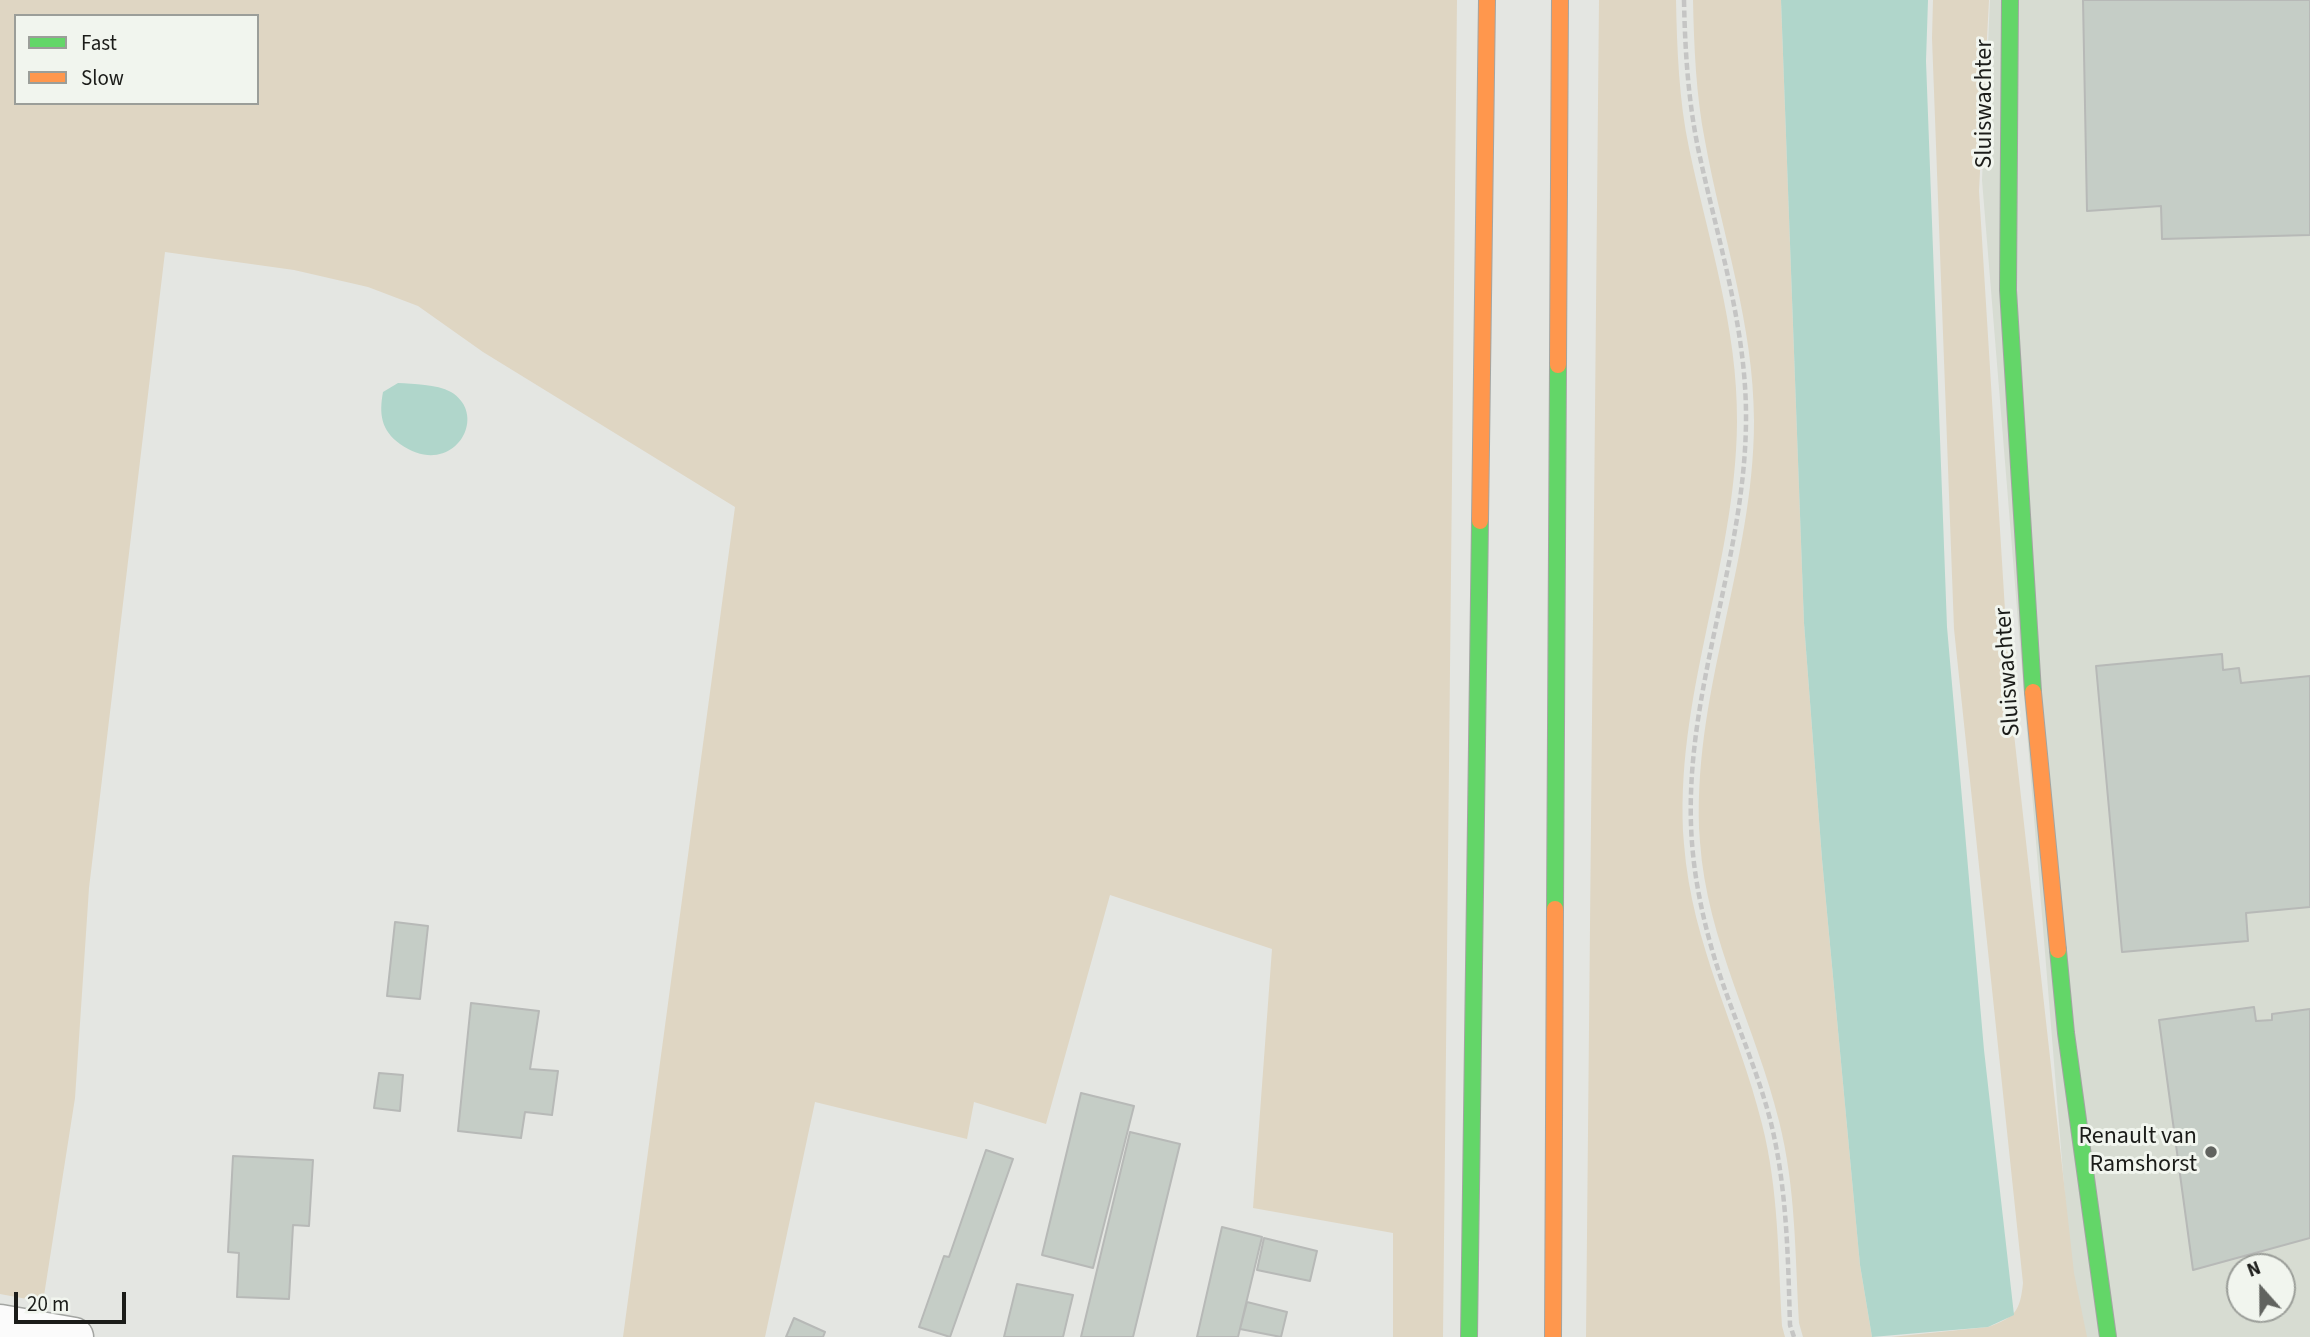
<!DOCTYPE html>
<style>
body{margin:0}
#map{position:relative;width:2310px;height:1337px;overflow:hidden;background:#e4e6e2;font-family:"Source Sans 3",sans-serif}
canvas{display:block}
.legend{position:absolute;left:14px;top:14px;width:245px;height:91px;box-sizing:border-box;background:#f1f5ee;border:2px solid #9b9e99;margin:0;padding:9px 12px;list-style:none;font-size:21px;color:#1b1c19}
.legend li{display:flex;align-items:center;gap:14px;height:35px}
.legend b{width:35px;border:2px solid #9b9e99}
.north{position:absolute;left:2226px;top:1253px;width:70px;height:70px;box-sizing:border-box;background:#f1f5ee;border:2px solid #9b9e99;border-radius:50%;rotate:339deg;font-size:19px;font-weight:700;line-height:28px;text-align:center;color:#1b1c19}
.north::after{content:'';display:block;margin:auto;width:24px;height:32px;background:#61635f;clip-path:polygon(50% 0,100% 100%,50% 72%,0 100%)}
.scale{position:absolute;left:14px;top:1292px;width:112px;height:32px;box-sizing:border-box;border:4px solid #1b1c19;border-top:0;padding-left:9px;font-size:21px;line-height:24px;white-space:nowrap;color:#1b1c19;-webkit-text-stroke:5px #f1f5ee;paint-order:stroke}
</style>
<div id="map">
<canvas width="2310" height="1337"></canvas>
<ul class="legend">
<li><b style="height:9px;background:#63d668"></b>Fast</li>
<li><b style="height:9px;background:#ff974d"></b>Slow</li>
</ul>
<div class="north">N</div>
<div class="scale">20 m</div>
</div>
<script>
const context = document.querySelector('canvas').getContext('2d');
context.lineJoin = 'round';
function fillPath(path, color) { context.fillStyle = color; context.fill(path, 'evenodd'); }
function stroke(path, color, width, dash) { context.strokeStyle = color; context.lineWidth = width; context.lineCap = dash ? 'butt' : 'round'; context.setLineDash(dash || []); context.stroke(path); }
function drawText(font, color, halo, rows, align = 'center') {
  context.font = font + ' "Source Sans 3",sans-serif'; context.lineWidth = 6; context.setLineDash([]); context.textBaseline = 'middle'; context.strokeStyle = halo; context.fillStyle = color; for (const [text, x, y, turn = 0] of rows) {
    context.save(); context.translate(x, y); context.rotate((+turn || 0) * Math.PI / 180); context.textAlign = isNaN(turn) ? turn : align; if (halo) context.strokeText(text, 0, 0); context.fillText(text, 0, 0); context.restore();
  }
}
const built = new Path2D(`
 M1990,0H2310V1337H2083L2071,1271L1982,180ZM2240,1267H2282V1309H2240Z`);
const green = new Path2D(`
 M0,0H1457L1443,1337H1393V1233L1253,1208L1272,949L1110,895L1046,1124L974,1102L967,1139L815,1102L765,1337H623L735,507L483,352L418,306L368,287L294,270L165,252L89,888L75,1098L43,1302L0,1294ZM16,16H257V103H16Z
 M1599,0H1676C1677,50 1679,100 1689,148C1708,239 1738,328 1737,422C1736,566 1673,699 1684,844C1692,946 1738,1027 1762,1124C1779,1191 1778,1258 1782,1326L1785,1337H1586Z
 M1693,0H1781L1804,623L1822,859L1860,1265L1872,1337H1803L1799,1323C1795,1254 1796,1189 1779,1121C1756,1027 1707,941 1700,842C1690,698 1754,564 1754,421C1754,325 1722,235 1705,141C1696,95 1694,47 1693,0Z
 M1933,0H1989L1979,191L2011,707L2074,1273L2087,1337H1891L1988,1327C2015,1317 2020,1312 2023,1283L1954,629L1932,38Z`);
const water = new Path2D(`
 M1781,0H1928L1926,61L1947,627L1984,1050L2014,1315L1988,1327L1872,1337L1860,1265L1822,859L1804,623Z
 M398,383C414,384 436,384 451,392C491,416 452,481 400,444C381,430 379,414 383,392Z`);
const building = new Path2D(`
 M2083,0H2310V235L2162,239L2161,206L2087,211Z
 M2222,654L2223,670L2239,668L2241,683L2310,676V907L2246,913L2248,941L2122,952L2096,666Z
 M395,922L428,926L420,999L387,996Z
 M471,1003L539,1011L530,1069L558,1071L552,1115L525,1112L521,1138L458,1131Z
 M2254,1007L2256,1021L2272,1020V1014L2310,1009V1238L2193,1270L2159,1020Z
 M379,1073L403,1075L400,1111L374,1108Z
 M1081,1093L1134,1106L1093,1268L1042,1255Z
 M1130,1132L1180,1144L1133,1337H1081Z
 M986,1150L1013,1159L950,1337L919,1327L944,1256L949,1257Z
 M233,1156L313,1160L309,1226L293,1225L289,1299L237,1297L239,1253L228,1252Z
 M1222,1227L1262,1237L1238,1337H1197Z
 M1264,1238L1317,1251L1310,1281L1257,1270Z
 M1017,1284L1073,1295L1063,1337H1004Z
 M1247,1302L1287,1312L1281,1337L1240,1329Z
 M794,1318L825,1332L823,1337H786Z`);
const path = new Path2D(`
 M1684,0C1685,50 1688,99 1698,148C1717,238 1747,328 1746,421C1745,564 1681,699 1692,843C1695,883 1704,924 1716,963C1733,1017 1757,1068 1771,1123C1787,1189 1788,1257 1790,1325L1794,1337`);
const street = new Path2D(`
 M0,1324L74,1337`);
const fast = new Path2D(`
 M2010,0L2008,290L2033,692
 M1555,909L1558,365
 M2058,950L2066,1033L2108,1337
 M1469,1337L1480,521`);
const slow = new Path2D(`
 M1558,365L1560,0
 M1480,521L1487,0
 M2033,692L2058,950
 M1553,1337L1555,909`);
const markers = [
 [2211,1152,7,"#61635f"]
];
const streetNames = [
 ["Sluiswachter",1986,104,-90],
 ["Sluiswachter",2009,672,-94]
];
const poiNames = [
 ["Renault van",2197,1138],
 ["Ramshorst",2197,1166]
];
fillPath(built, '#d7dcd2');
fillPath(green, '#dfd6c3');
fillPath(water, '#b0d6cb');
fillPath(building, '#c5cdc6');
stroke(building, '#b7b9b7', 2);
stroke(street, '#a3a5a2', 41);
stroke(fast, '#a3a5a2', 18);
stroke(slow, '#a3a5a2', 18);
stroke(path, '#c5c5c4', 4.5, [7, 3.5]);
stroke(street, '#fbfbfb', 38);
stroke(fast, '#63d668', 16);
stroke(slow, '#ff974d', 16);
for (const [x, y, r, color] of markers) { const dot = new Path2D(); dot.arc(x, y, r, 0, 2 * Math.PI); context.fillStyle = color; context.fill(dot); stroke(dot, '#f1f5ee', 2.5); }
drawText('24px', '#1b1c19', '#f1f5ee', streetNames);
drawText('24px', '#1b1c19', '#f1f5ee', poiNames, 'right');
</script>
